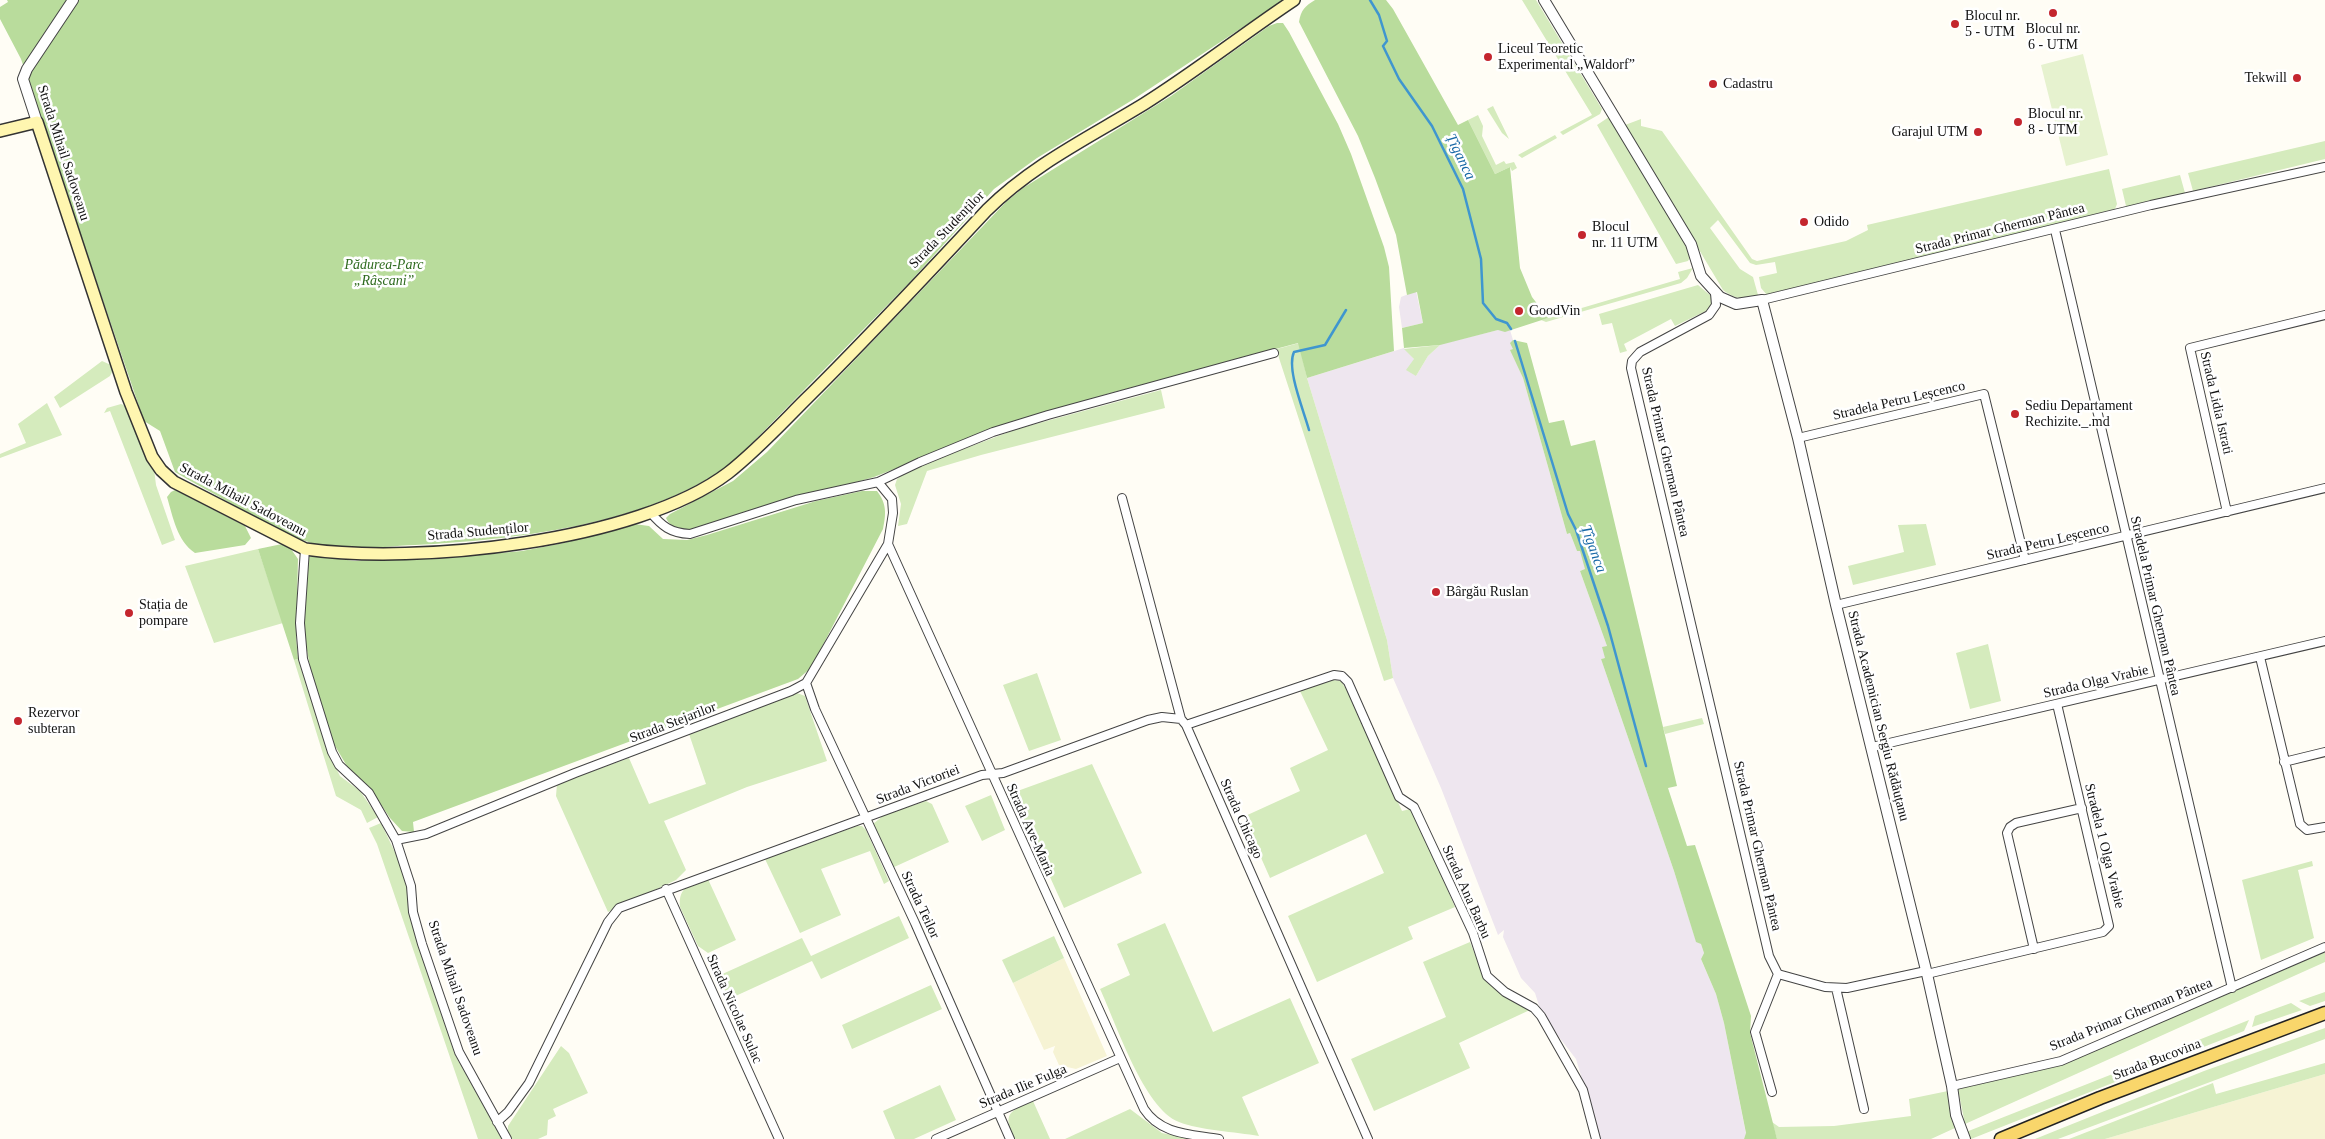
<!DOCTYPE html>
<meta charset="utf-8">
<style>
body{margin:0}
canvas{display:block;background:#fffdf5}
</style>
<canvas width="2325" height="1139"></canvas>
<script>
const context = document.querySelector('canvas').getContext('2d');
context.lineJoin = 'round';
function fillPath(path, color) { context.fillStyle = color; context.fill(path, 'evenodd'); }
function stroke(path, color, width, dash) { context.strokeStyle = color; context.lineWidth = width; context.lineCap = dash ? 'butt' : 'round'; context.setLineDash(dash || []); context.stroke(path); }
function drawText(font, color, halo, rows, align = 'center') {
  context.font = font + ' Georgia,serif'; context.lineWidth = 5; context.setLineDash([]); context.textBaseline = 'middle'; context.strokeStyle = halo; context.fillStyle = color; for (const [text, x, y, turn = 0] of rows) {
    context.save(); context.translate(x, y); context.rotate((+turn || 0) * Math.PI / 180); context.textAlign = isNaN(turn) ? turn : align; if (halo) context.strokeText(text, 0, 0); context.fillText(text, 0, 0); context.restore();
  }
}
const industrial = new Path2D(`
 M1416,291L1423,323L1402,328L1399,307L1401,297Z
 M1498,330H1510L1513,340V349L1511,350L1523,378L1567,534L1570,533L1577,551L1580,550L1586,569L1580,571L1607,646L1605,658L1601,659L1674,871L1696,941L1701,944L1704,953L1701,959L1703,964L1716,994L1724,1023L1746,1134L1744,1139H1600L1576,1059L1542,1015L1535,993L1521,978L1503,937L1504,930L1498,935L1441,788L1393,678L1387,640L1307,378L1404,348L1414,359L1416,376L1428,356L1441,344Z`);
const farmland = new Path2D(`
 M1064,958L1107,1056L1076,1069L1059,1065L1053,1052L1055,1046L1044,1050L1013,983Z
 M2325,1074V1139H2105Z`);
const green = new Path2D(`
 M1522,0H1536L1602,109L1600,114L1563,135L1560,132L1592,115Z
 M1493,106L1509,139L1502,133L1487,109Z
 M1478,115L1483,126L1482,136L1496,165L1504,161L1506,164L1514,162L1517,168L1512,171L1510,167L1495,174L1468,120Z
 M1609,117L1692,254L1688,261L1676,264L1597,125Z
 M1641,119V126L1662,131L1752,259L1757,261L1846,241L1868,230L1867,225L2109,169L2117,204L2115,209L2061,223L2062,225L1767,295L1761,288L1759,277L1777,273L1775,262L1756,265L1750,263L1718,220L1710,228L1740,269L1753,277L1758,295C1748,303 1731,297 1723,290L1625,125Z
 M1555,135L1557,138L1522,158L1518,155Z
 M2325,141V159L2193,191L2188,173Z
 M2180,175L2185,193L2129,207L2126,206L2122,189Z
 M1693,268L1687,278L1681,283L1546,322L1541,320L1680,279L1678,272Z
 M1698,285L1711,296L1712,305L1710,309L1675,326L1671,319L1624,344L1627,351L1620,353L1612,323L1602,325L1599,314Z
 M1299,343L1307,378L1387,640L1393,678L1384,681L1279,358L1277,349Z
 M1440,345L1428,356L1416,376L1406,370L1414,359L1404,349Z
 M102,361L111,365L113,370L110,376L60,408L54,397Z
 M1161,390L1165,408L981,455L927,471L907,524L898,526L901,504L895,485L897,479L913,468L1017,429Z
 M47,403L62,435L0,458V454L26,443L18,424Z
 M121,404L128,407L154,469L156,485L175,540L162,545L110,411L104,413L107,408Z
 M1926,524L1936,565L1853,585L1848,566L1904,552L1898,525Z
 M258,549L283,623L214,643L185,566Z
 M1988,644L2001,701L1970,709L1956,653Z
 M298,659L328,752L340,776L360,791L378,817L367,823L361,810L336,796L294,660Z
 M1037,673L1061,740L1029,751L1003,685Z
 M1333,680L1341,681L1350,695L1402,811L1410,809L1414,812L1455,907L1408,927L1413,939L1317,982L1288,916L1384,873L1366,834L1270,878L1243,817L1300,791L1290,768L1328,750L1300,691Z
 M797,693L805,696L827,761L747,787L664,821L686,870L676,880L608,912L556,796L557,784L629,758L649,804L706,784L689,734Z
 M1702,718L1704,724L1665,734L1663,727Z
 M1092,764L1142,873L1064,908L1012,793Z
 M991,795L1005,830L982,841L965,806Z
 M926,801L932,804L949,842L892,868L873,824L884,815Z
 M381,823L401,865L408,889L415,936L455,1055L502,1139H478L377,844L369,828Z
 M857,826H862L866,830L889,881L884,884L870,851L821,869L841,915L800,933L765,859Z
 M2312,861L2313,866L2298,870L2314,938L2261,960L2242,880Z
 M707,877L736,940L708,953L698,946L680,907C678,886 691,884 707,877Z
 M899,916L909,938L821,979L812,961L729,999L718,976L802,938L811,956Z
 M1165,923L1213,1032L1290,998L1319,1063L1242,1097L1259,1136C1236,1132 1199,1130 1179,1122C1144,1109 1116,1023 1100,989L1130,975L1117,944Z
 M1054,936L1064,958L1013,983L1002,960Z
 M1470,942L1485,980L1532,1009L1459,1043L1470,1068L1374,1111L1351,1059L1446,1017L1423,962Z
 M2325,952V962L1965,1124L1958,1089L2061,1065Z
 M931,985L942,1009L852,1049L842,1025Z
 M2325,992V1001L2310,1006L2299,1001Z
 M2291,1003L2302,1010L2252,1027L2255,1016Z
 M2249,1020L2244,1031L1971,1139L1966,1132Z
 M2325,1028V1039L2058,1139H2035L2204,1071Z
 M561,1046L569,1053L588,1093L553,1109L556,1116L548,1120L547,1135L538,1139H512L508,1133V1126Z
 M2325,1063V1074L2105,1139H2069L2213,1083L2216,1094Z
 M940,1085L956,1120L914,1139H895L883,1111Z
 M1948,1091L1955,1128L1931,1139H1777L1772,1122L1779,1127L1834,1126L1911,1116L1909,1099Z
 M1033,1101L1050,1139H1014C1002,1113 1010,1111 1033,1101Z
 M1130,1109L1162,1133L1193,1139H1065Z`);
const forest = new Path2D(`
 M7,0H1284L1134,99L1037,158L994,189L909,283L753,442C745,450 737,458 728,465C648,525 512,540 415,545C386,546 353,552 324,546C292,540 263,521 235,506C215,494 195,484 175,472L160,431L144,421L21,59L0,19V7L8,2Z
 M1315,0H1386L1393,9L1458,125L1468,120L1495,174L1510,167L1520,268L1532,297L1548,318L1505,332L1498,330L1440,345L1404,348L1402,328L1423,323L1417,292L1407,295L1396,235L1375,178L1358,136L1299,22C1301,10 1305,6 1315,0Z
 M1277,23H1283L1289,32L1338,124L1351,154L1384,247L1389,267L1394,351L1307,378L1298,343L1107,394L1001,427L874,477L692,529C682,529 671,529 666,518L670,514L733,481L767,452L1006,202L1023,188L1171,96L1269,26Z
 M1513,340L1527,343L1549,423L1564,420L1571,446L1595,440L1677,786L1668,788L1687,846L1695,845L1751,1016L1750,1033L1777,1139H1744L1746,1133L1724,1023L1716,994L1701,959L1704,953L1701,944L1696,942L1674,871L1601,659L1605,658L1602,647L1607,646L1580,571L1585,569L1580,551H1577L1570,533L1567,534L1523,378L1510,350L1513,349L1510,343Z
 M175,490L245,526L251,538L245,545L195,553C177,541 173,517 167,497L171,492Z
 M862,491H877C887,504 886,514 883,529L811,668L798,679L413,822L414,832L402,831L390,818L372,791L348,768L331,739L311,672L304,634L306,568L309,557L316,556L355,561L479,555L522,551L564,543L634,524L649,526L663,539L687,540L707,535L816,501Z
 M282,544L291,549L298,559L296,637L298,659L294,660L258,549Z`);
const pitch = new Path2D(`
 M2083,54L2108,155L2066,166L2041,65Z`);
const stream = new Path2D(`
 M1370,0L1379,15L1387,41L1383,46L1399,79L1432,126L1463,189L1481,259L1483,303L1496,319L1507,323L1511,329
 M1515,341L1568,514L1576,530L1608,626L1646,766
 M1309,430C1304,411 1286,369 1294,352L1325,345L1346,310`);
const minor = new Path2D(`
 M2055,230L2232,988
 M1715,293L1716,305L1709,315L1640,352L1632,361L1631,368L1769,956L1778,974
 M1762,300L2151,205L2325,167
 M1798,438L1984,394L2025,560
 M878,482L892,499L893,513L888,544L1144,1109C1161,1135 1191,1134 1219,1139
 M1122,498L1181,719L1186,725L1368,1139
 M650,512C662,526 670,533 690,534L796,500L878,482L920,462L993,432L1048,415L1274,353
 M2227,512L2190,348L2325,315
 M305,549L300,623L303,659L332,752L339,765L369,793L396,840L411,886L413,912L422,944L459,1052L507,1139
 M1836,605L2325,488
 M2260,657L2300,824L2307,830L2325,827
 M806,683L815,709L915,923L1010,1139
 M1186,725L1334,675L1342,676L1348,682L1399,797L1414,807L1473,933L1487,976L1505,992L1534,1008L1541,1016L1583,1090L1596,1139
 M1872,747L2325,641
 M2284,762L2325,752
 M396,840L426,834L575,773L791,691L806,683L888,544
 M666,889L779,1139
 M2034,949L2007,833L2010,827L2016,823L2082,808
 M1778,974L1825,987L1847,988L1926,971
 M1927,974L2103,932L2109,926L2057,704
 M1836,988L1864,1109
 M1952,1086L2061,1061L2325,947
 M1772,1092L1755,1032L1778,974
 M497,1122L508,1112L529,1083L608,922L619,908L982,775L1003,773L1148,720L1162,717L1181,719
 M936,1139L1120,1058`);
const tertiary = new Path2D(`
 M1544,0L1691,244L1701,276L1720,297L1736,304L1762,300L1798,438L1836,605L1927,974L1952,1086L1956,1115L1965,1139
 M37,122L23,79L27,69L73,0`);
const secondary = new Path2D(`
 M0,131L37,122L126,392L152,457L161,470L174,482L305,549C417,565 637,542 728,473C756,451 780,425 805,400C867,339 927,274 987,210C1032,165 1090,137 1144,104C1195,72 1243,34 1294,0`);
const primary = new Path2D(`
 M2001,1139L2100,1098L2325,1013`);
const markers = [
 [2053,13,5,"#c4262e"],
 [1955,24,5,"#c4262e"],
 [1488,57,5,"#c4262e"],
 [2297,78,5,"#c4262e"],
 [1713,84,5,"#c4262e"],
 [2018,122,5,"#c4262e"],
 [1978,132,5,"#c4262e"],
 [1804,222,5,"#c4262e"],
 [1582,235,5,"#c4262e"],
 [1519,311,5,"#c4262e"],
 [2015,414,5,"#c4262e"],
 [1436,592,5,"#c4262e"],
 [129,613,5,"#c4262e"],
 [18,721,5,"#c4262e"]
];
const poiNames = [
 ["Blocul nr.",1965,16],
 ["5 - UTM",1965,32],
 ["Blocul nr.",2053,29,"center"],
 ["6 - UTM",2053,45,"center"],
 ["Liceul Teoretic",1498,49],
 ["Experimental „Waldorf”",1498,65],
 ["Tekwill",2287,78,"right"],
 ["Cadastru",1723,84],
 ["Blocul nr.",2028,114],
 ["8 - UTM",2028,130],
 ["Garajul UTM",1968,132,"right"],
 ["Odido",1814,222],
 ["Blocul",1592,227],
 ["nr. 11 UTM",1592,243],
 ["GoodVin",1529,311],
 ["Sediu Departament",2025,406],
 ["Rechizite._.md",2025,422],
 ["Bârgău Ruslan",1446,592],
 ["Stația de",139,605],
 ["pompare",139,621],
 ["Rezervor",28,713],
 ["subteran",28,729]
];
const streetNames = [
 ["Strada Mihail Sadoveanu",63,153,72],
 ["Strada Primar Gherman Pântea",2000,229,-14],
 ["Strada Studenților",947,230,-46],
 ["Stradela Petru Leșcenco",1899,401,-13],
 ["Strada Lidia Istrati",2216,403,77],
 ["Strada Primar Gherman Pântea",1665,452,77],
 ["Strada Mihail Sadoveanu",243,500,28],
 ["Strada Studenților",478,532,-5],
 ["Strada Petru Leșcenco",2048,542,-13],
 ["Stradela Primar Gherman Pântea",2155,606,77],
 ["Strada Olga Vrabie",2096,682,-13],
 ["Strada Academician Sergiu Rădăuțanu",1878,716,76],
 ["Strada Stejarilor",673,723,-21],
 ["Strada Victoriei",918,785,-21],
 ["Strada Chicago",1241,819,66],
 ["Strada Ave-Maria",1030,830,66],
 ["Strada Primar Gherman Pântea",1757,846,77],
 ["Stradela 1 Olga Vrabie",2104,846,76],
 ["Strada Ana Barbu",1466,892,66],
 ["Strada Teilor",920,905,65],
 ["Strada Mihail Sadoveanu",455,988,71],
 ["Strada Nicolae Sulac",734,1009,66],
 ["Strada Primar Gherman Pântea",2131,1015,-22],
 ["Strada Bucovina",2157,1060,-21],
 ["Strada Ilie Fulga",1023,1087,-23]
];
const parkNames = [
 ["Pădurea-Parc",384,265],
 ["„Râșcani”",384,281]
];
const waterNames = [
 ["Țîganca",1460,157,64],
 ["Țîganca",1593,549,70]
];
fillPath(industrial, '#eee6ef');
fillPath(farmland, '#f6f3d4');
fillPath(green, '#d5ebbd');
fillPath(forest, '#b9dc9c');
fillPath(pitch, '#e6f2cf');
stroke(stream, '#3f96cf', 2.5);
stroke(minor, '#444', 10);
stroke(tertiary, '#444', 12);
stroke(secondary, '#333', 14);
stroke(primary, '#222', 15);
stroke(minor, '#fff', 8);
stroke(tertiary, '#fff', 10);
stroke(secondary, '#fff6b0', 11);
stroke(primary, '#f9d66b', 12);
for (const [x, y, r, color] of markers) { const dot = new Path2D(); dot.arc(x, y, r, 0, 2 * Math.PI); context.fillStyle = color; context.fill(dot); stroke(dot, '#fff', 2); }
drawText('14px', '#111', '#fff', poiNames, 'left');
drawText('14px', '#111', '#fff', streetNames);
drawText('italic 14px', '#2f6b1f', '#fff', parkNames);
drawText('italic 15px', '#1768a6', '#fff', waterNames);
</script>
